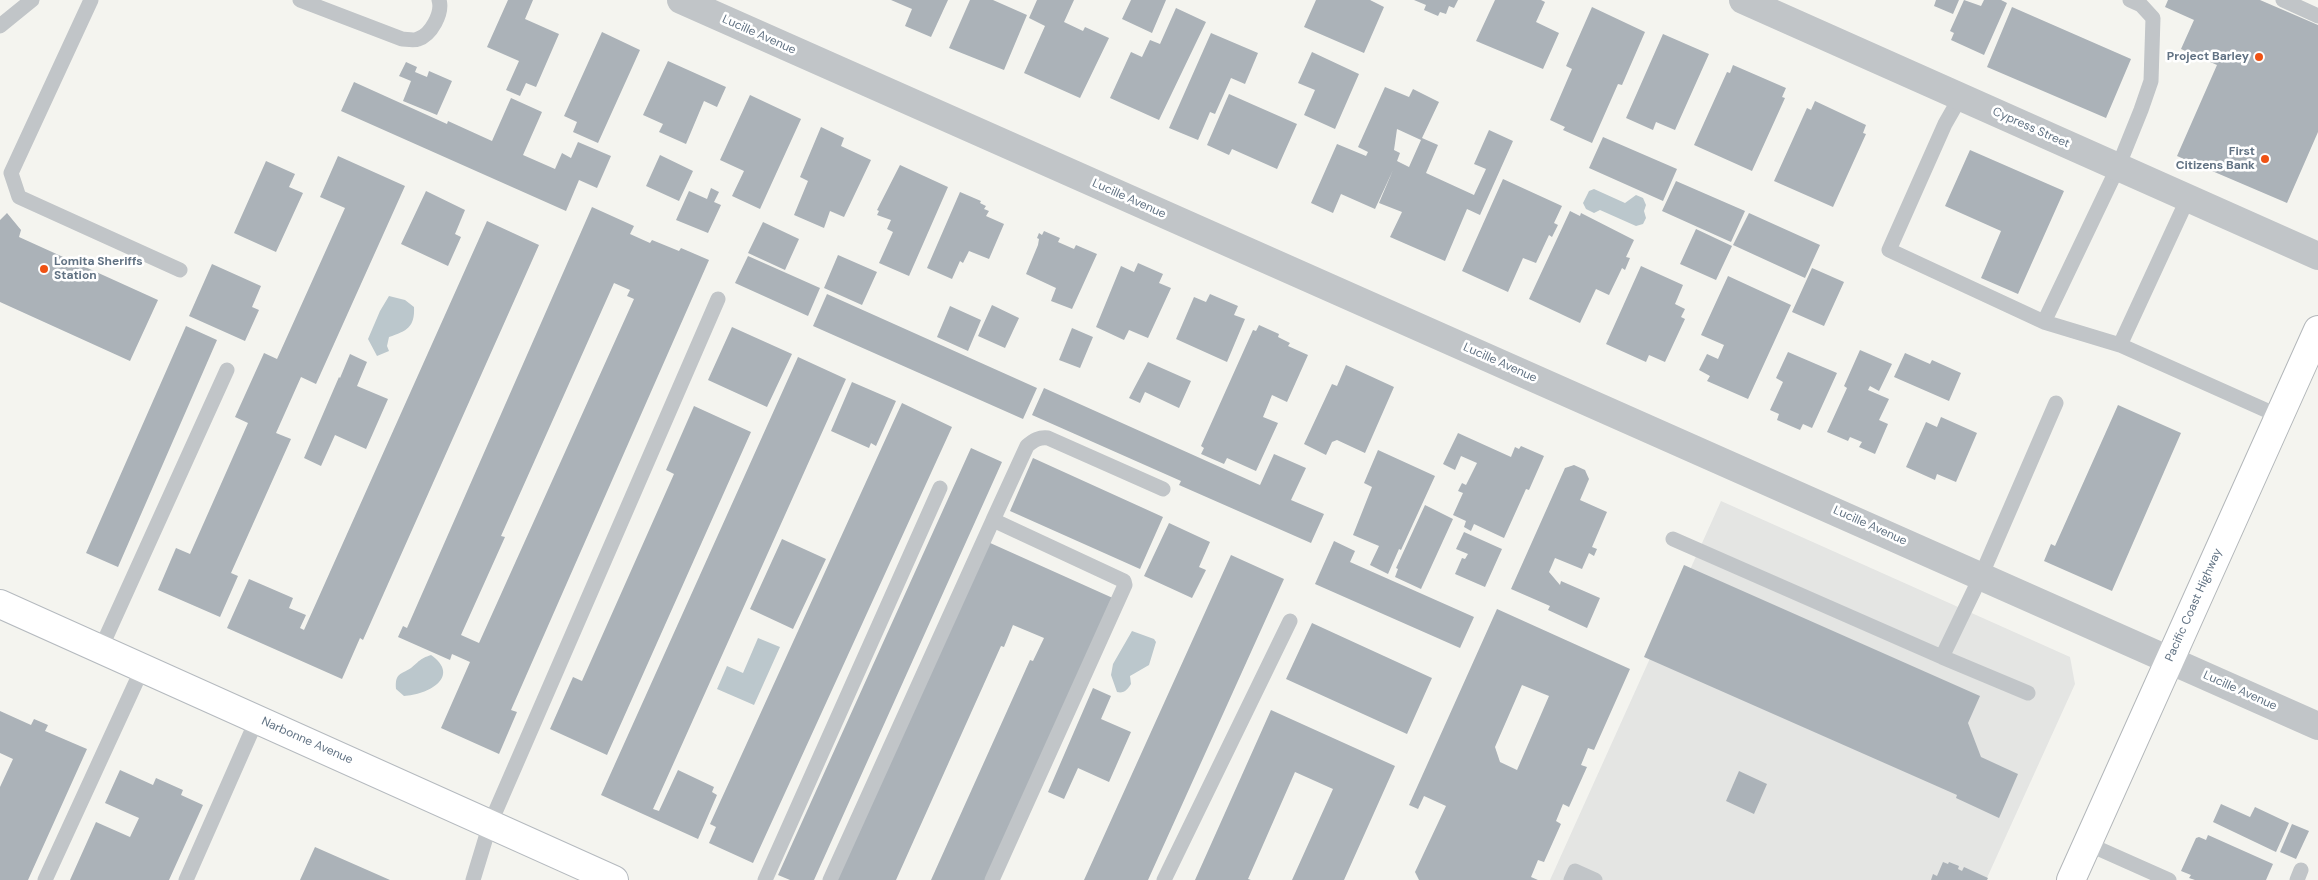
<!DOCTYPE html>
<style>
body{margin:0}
canvas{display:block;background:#f4f4ef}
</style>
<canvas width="2318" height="880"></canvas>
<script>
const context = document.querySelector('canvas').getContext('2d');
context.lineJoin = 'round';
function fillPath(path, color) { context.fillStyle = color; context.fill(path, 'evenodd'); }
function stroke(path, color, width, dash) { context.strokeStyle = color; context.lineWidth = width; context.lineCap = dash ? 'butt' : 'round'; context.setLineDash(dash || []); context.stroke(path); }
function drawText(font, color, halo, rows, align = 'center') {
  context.font = font + ' "DM Sans",sans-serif'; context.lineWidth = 5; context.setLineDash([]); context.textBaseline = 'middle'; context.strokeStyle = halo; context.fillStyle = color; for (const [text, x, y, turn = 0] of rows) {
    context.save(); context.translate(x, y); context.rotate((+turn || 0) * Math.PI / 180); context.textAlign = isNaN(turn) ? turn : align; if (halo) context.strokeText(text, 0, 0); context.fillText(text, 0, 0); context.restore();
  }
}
const built = new Path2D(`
 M1721,501L2070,657L2075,684L1986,880H1550Z`);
const water = new Path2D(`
 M1594,189L1625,203L1636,195L1643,198L1646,205L1644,211L1646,218L1643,224L1636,226L1600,210L1594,213L1586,209L1583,203L1589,191Z
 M389,296L405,300L414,307C415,327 407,331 389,337L387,346L389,351L377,356L368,339L380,311Z
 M1132,631L1154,639L1156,642L1149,665L1130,676L1131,684C1128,689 1124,694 1117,692L1111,675L1113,664Z
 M758,638L780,647L754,705L717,689L727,666L743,673Z
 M431,655C462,677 427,695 404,696L396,689C395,673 400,675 411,668C420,661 419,659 431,655Z`);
const building = new Path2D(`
 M508,0H533L525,19L559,34L536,87L526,83L520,96L506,90L519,61L487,47Z
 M891,0H948L931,37L905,26L912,9Z
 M970,0H993L1027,15L1004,70L949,48Z
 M1037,0H1074L1064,22L1083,31L1085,27L1109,38L1080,98L1024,73L1045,26L1029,18Z
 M1131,0H1166L1152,33L1122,19Z
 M1316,0H1370L1384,7L1364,53L1304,27Z
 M1414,0H1458L1454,8L1449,6L1446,14L1440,12L1438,16L1424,10L1426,5Z
 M1495,0H1541L1545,2L1536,22L1559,33L1543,69L1476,41Z
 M1936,0H1959L1953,14L1934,6Z
 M1964,0L1981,6L1984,0H2001L2007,3L1984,55L1951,40L1954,33L1950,31Z
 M2168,0H2260L2318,25V132L2287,203L2177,156L2217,65L2181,49L2194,20L2165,7Z
 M1592,7L1645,32L1622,85L1618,84L1592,143L1563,130L1565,127L1550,120L1572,69L1566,66Z
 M2012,7L2131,59L2106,118L1987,67Z
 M1176,8L1206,22L1159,120L1110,98L1131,52L1142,57L1150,40L1160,44Z
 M602,32L640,50L598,143L573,132L577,122L564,116Z
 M1211,33L1258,53L1245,84L1231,78L1215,114L1210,112L1198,140L1169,128Z
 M1663,34L1709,54L1675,130L1656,122L1653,130L1626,118Z
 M1312,52L1359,74L1335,129L1304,115L1315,90L1298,83Z
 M668,61L726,87L717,107L704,101L686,144L659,132L663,124L643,115Z
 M406,62L417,67L415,72L427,77L429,71L452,81L437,115L403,101L411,81L399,76Z
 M1733,65L1786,88L1782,97L1785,98L1752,171L1694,145L1727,72L1730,73Z
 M354,82L447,124L448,121L492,141L511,98L542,112L523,155L555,169L562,153L571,158L578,142L611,156L597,188L579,180L566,211L341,111Z
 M1385,87L1409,97L1413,89L1439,102L1422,138L1438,145L1426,173L1474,195L1486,169L1474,164L1489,130L1513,141L1480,215L1467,209L1445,261L1390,237L1402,212L1379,203L1393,170L1375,209L1341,194L1333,213L1311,203L1337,144L1366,156L1368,152L1358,147ZM1397,129L1421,140L1409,167L1397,161L1400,153L1394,150Z
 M1229,94L1297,124L1277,169L1232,149L1229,155L1207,145Z
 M750,95L801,119L760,209L732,196L744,171L720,160Z
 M1815,101L1866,125L1863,133L1866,134L1833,207L1774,181L1807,108L1811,110Z
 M821,127L844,138L841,146L871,160L844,217L830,211L824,228L794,215L808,181L800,177Z
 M1603,137L1677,169L1663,201L1589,168Z
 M1970,150L2064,191L2018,294L1981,278L2001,231L1945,206Z
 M660,155L693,171L679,201L646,186Z
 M338,156L405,186L316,384L301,377L276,433L291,439L231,573L238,576L220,617L158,590L176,548L190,554L248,423L235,417L264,353L277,359L345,208L320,197Z
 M266,161L295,174L289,187L303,193L276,252L234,233Z
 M900,165L948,187L909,276L879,263L893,232L887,229L891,220L877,215L879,211L877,210Z
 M1503,179L1562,206L1554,223L1558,225L1552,237L1549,235L1536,263L1523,258L1508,292L1462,271Z
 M1676,181L1745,211L1731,242L1662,211Z
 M711,188L719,192L714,202L721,205L708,233L676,220L689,191L707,199Z
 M426,191L465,210L455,234L461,237L448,266L401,244Z
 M960,192L981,201L980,203L986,206L984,209L989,211L986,216L1004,224L989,259L969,251L963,263L960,261L952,279L927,268Z
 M592,207L634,226L630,234L650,243L652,240L679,251L681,248L709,260L511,710L517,712L499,754L441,728L470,662L452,654L450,660L398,637L403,626L407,628ZM614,283L630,290L627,296L634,299L479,643L461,635L505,537L501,536Z
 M1570,211L1580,216L1581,213L1634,240L1626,257L1630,258L1625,270L1622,268L1609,295L1596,289L1580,323L1529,299Z
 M7,213L21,230L19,237L158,300L130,361L0,302V220Z
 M1749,213L1820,245L1805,278L1733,245Z
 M487,221L539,245L363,640L360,638L342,679L227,628L249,579L293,598L289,608L306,615L300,628L304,630Z
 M763,222L799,239L785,270L748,253Z
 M1696,229L1732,246L1716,280L1680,264Z
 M1044,231L1060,238L1058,242L1074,249L1076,245L1097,254L1072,309L1051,301L1056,288L1026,274L1038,245L1039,239L1037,238L1039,233L1042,235Z
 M838,255L877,272L862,305L824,288Z
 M748,256L820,288L808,316L735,283Z
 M1138,263L1163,274L1159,283L1171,288L1148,338L1129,330L1124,340L1096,327L1121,266L1134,272Z
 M212,264L261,286L252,307L259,310L245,341L189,316Z
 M1641,266L1683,285L1675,304L1685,309L1681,317L1685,319L1665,362L1649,355L1646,362L1606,344Z
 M1812,268L1844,282L1824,326L1792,312Z
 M1728,276L1791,305L1748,399L1707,381L1710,376L1699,370L1707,354L1718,359L1724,345L1701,335Z
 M827,294L1037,388L1023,419L813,326Z
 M1210,294L1238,306L1234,315L1245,319L1227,362L1176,339L1194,297L1206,302Z
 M992,305L1019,318L1005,348L978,336Z
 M950,306L981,320L968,351L937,337Z
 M1259,325L1279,334L1278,337L1290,343L1288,346L1308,355L1287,402L1272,395L1263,417L1278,423L1256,471L1227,458L1224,464L1201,454L1204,448L1201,446L1253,330L1256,331Z
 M186,326L217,340L118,567L86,553Z
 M732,327L792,354L767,407L708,380Z
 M1072,328L1093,337L1080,368L1059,360Z
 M1860,350L1892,364L1879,391L1870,386L1868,390L1889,399L1879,420L1888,424L1875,454L1859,447L1862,442L1850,437L1848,441L1827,432L1847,388L1844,386Z
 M1788,352L1837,373L1812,428L1803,424L1800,430L1777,420L1779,414L1770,410L1783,382L1776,378Z
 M1905,353L1930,364L1932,360L1961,373L1949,401L1894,377Z
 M350,354L367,362L357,386L388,399L366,449L335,435L321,466L304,458L339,377L340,378Z
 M798,357L846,379L653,809L659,811L678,770L714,787L712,792L717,795L698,839L601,795Z
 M1148,362L1191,381L1179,408L1145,392L1140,403L1129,398Z
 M1346,365L1394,387L1365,453L1337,440L1332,442L1326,455L1304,444L1332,384L1337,386Z
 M852,382L896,401L876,446L871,443L869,448L831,431Z
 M1044,388L1260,485L1274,454L1306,468L1291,500L1324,514L1311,543L1179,485L1181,481L1032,415Z
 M902,403L952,427L753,863L709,843L716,827L710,824Z
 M2118,405L2181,433L2112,591L2044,561L2051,544L2055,546Z
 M694,406L751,432L607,755L550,729L573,677L582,681L674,474L666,470Z
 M1941,417L1977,433L1956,482L1937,474L1935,480L1906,467L1926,422L1937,427Z
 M1458,433L1511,457L1515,447L1519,449L1521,446L1544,456L1529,490L1526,489L1504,538L1474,524L1471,531L1464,527L1466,521L1453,515L1463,493L1458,491L1462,483L1466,485L1477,463L1461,456L1455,470L1443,464Z
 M971,448L1002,462L814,880H790L778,875Z
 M1378,450L1435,476L1401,550L1399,549L1388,574L1370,565L1379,546L1353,535L1372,487L1364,483Z
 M1033,458L1163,517L1140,569L1010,511Z
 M1574,465L1585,470L1589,479L1580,500L1607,512L1592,547L1597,549L1594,556L1589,553L1582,569L1555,558L1549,572L1560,585L1561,581L1600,598L1587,628L1548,610L1550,606L1511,589L1565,468Z
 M1425,505L1453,519L1421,589L1395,577L1398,569L1396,568Z
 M1169,523L1210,542L1199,567L1206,570L1192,598L1144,576Z
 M1464,532L1502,549L1485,587L1455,574L1462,558L1465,559L1468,554L1456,549Z
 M782,539L826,559L793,629L750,609Z
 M1334,541L1355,551L1350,562L1474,617L1460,648L1315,584Z
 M988,542L1115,599L988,880H931L1030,660L1033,661L1044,638L1013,625L1004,647L1001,646L896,880H837Z
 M1231,555L1284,579L1148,880H1084Z
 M1684,565L1980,696L1968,723L1981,757L2018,774L1999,818L1956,798L1957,795L1644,657Z
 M1497,609L1630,669L1594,750L1588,748L1581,765L1587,767L1569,807L1563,804L1556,821L1561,824L1544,862L1538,860L1531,877L1538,880H1419L1415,872L1446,806L1424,796L1418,809L1409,805ZM1522,685L1549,696L1517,770L1500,762L1495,747Z
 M1312,623L1432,678L1407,734L1286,679Z
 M1093,688L1111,696L1101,719L1131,732L1109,782L1078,768L1064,799L1048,792Z
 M1271,710L1395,766L1344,880H1292L1333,789L1295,772L1248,879L1251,880H1195Z
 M0,711L31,725L34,719L48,725L45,731L87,749L28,880H0V787L13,759L0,753Z
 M120,770L153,785L156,778L183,790L181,795L203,805L169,880H70L96,822L130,837L139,818L105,803Z
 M1739,771L1767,784L1754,814L1726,801Z
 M2221,804L2250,817L2255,807L2289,823L2276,852L2213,822Z
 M2292,824L2309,831L2296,859L2280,852Z
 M2208,835L2273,864L2266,880H2195L2189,878L2191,875L2181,871L2196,838L2199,837L2206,840Z
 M315,847L390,880H300Z
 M1943,862L1948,864L1949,862L1959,866L1958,869L1962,871L1964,867L1988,878L1987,880H1931L1933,874L1937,876Z`);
const lane = new Path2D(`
 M91,0L11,173L19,197L180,270
 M300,0L402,39C406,39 414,41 418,39C431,35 443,13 439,0
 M2283,0L2318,16
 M0,26L32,0
 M1961,96L1945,124L1889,250L2044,322L2120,345L2279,416
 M2044,322L2118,167L2141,110L2151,81L2153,18L2141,5L2130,0
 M2120,345L2188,198
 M993,520L1027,446C1034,440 1039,437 1048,438L1163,489
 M1673,539L1942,657L1981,576L2056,403
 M101,648L227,370
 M1942,657L2028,693
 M2088,844L2169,880
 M45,880L143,667
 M186,880L257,719
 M473,880L490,824L718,299
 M765,880L940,488
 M830,880L993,520L1124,581L1125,585L992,880
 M1164,880L1290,621
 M1571,880L1575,871L1595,880
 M2297,880L2301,870`);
const street = new Path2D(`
 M681,0L2318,726
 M1743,0L2318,256`);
const secondary = new Path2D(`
 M0,604L614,880`);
const highway = new Path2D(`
 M2071,880L2318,330`);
const markers = [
 [2259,57,5,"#ef5214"],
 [2265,159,5,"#ef5214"],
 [44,269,5,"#ef5214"]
];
const streetNames = [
 ["Lucille Avenue",759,35,24],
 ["Cypress Street",2031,128,24],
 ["Lucille Avenue",1129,199,24],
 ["Lucille Avenue",1500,363,24],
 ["Lucille Avenue",1870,526,24],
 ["Pacific Coast Highway",2194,605,-66],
 ["Lucille Avenue",2240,691,24],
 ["Narbonne Avenue",307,741,24]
];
const poiNames = [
 ["Project Barley",2249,57],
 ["First",2255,152],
 ["Citizens Bank",2255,166],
 ["Lomita Sheriffs",54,262,"left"],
 ["Station",54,276,"left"]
];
fillPath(built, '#e4e5e3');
fillPath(water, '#bbc7cc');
fillPath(building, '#abb2b8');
stroke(secondary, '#b5babf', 30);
stroke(highway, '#b3b7ba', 30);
stroke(lane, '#c1c5c8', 15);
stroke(street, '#c1c5c8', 28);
stroke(secondary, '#fff', 28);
stroke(highway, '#fff', 28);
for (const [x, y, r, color] of markers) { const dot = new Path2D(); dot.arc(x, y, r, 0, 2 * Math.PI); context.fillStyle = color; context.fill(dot); stroke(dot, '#fff', 2); }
drawText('12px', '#617283', '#fff', streetNames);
drawText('bold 12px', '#617283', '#fff', poiNames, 'right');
</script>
